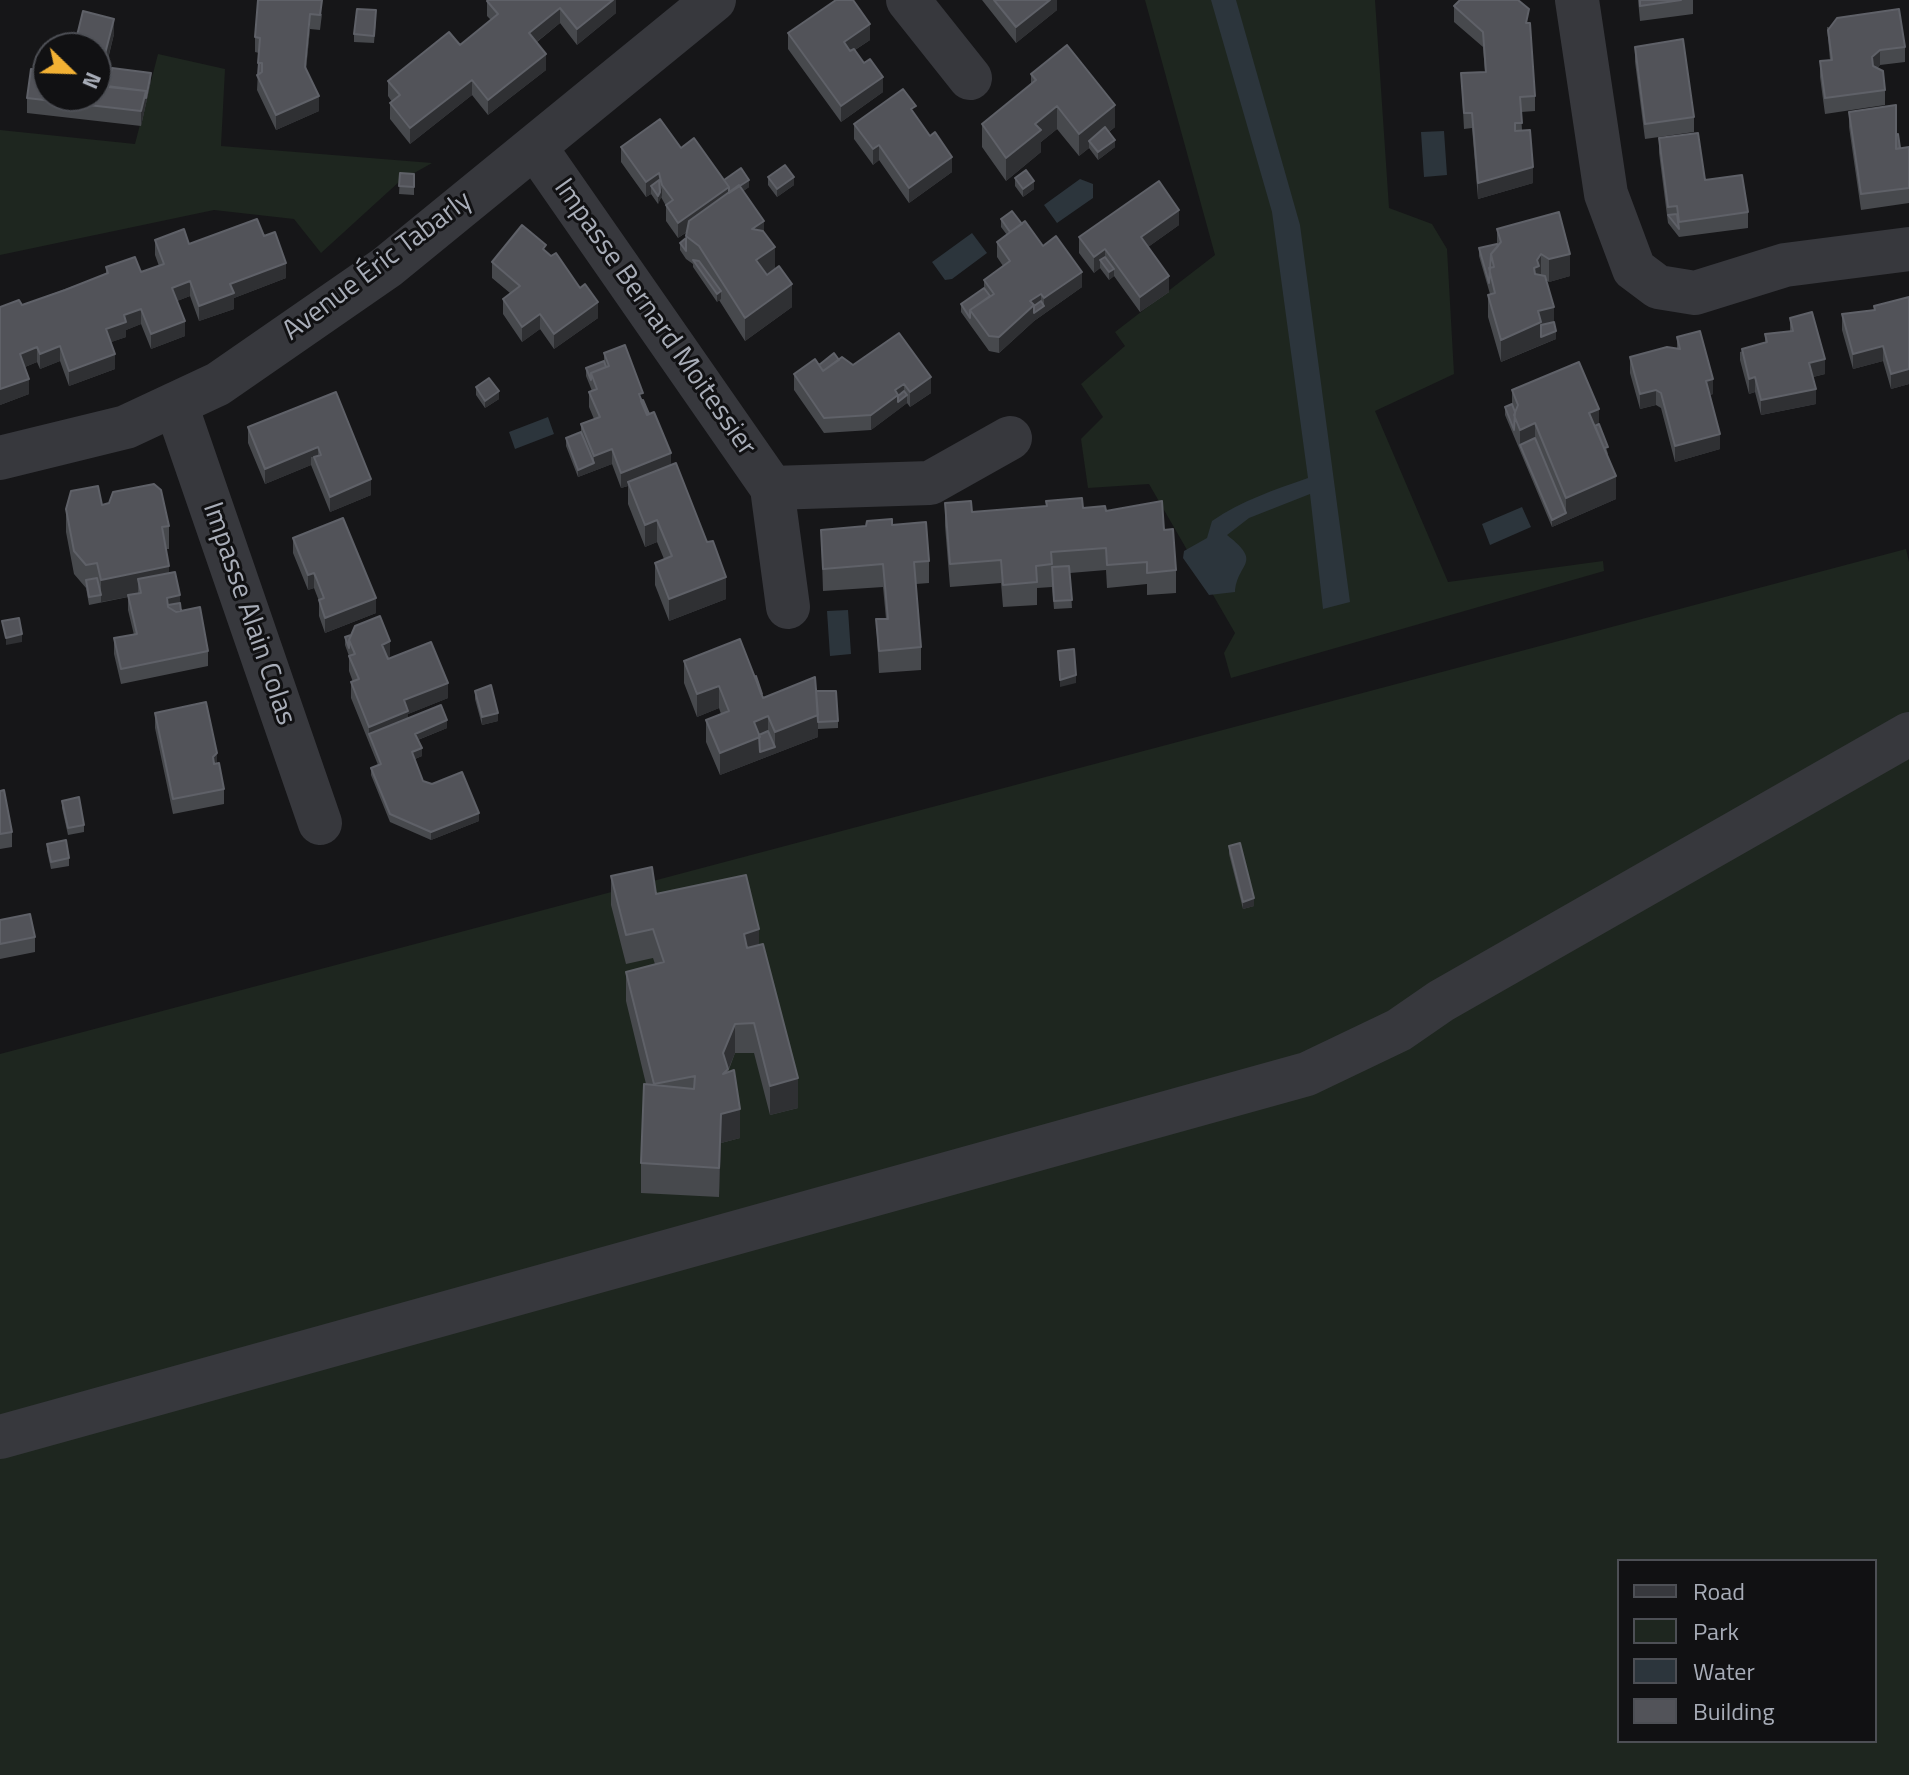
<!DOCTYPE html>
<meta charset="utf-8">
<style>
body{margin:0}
#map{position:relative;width:1909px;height:1775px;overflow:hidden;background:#161618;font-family:"Titillium Web",sans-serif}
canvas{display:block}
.legend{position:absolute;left:1617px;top:1559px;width:260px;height:184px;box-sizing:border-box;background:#111113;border:2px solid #4d4f55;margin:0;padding:10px 14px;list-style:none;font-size:24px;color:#a8adb8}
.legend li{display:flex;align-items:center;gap:16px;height:40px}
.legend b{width:40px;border:2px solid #4d4f55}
.north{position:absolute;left:32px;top:32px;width:80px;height:80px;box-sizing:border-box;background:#111113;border:2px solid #4d4f55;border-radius:50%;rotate:113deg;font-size:22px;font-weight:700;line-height:32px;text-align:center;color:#a8adb8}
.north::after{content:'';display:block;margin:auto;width:28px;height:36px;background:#f2b134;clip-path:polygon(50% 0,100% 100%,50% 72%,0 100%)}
</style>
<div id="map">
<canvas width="1909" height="1775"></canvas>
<ul class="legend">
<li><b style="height:10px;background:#37383d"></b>Road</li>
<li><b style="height:22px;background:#1e261f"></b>Park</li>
<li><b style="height:22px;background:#2c353c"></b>Water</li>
<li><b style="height:22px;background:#525359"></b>Building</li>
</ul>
<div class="north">N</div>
</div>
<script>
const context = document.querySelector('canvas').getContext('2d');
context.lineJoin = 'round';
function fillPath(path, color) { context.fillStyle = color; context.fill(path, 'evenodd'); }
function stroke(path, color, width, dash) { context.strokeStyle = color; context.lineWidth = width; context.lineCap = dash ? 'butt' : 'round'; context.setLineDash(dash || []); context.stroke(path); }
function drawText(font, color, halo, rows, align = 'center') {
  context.font = font + ' "Titillium Web",sans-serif'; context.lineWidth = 6; context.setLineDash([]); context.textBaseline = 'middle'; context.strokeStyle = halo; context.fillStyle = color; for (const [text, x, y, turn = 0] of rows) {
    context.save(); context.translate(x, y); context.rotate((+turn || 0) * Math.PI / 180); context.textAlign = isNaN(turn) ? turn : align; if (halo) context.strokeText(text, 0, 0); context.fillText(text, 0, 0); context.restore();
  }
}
const green = new Path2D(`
 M1145,0H1375L1389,208L1432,224L1447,249L1454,374L1375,411L1448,582L1603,561L1604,571L1231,678L1224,653L1235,633L1149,484L1088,488L1081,439L1103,417L1081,384L1125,346L1115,332L1215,255Z
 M158,54L225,69L221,146L432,163L400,181L321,253L294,219L214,210L0,255V130L135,144Z
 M1906,549L1909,562V1775H0V1054ZM1619,1561H1875V1741H1619Z`);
const water = new Path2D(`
 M1211,0H1236L1300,225L1350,602L1323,609L1310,494L1249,518L1227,535C1264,564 1237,562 1235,592L1209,595L1183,558L1184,551L1207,538L1212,521C1243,500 1274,490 1308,478L1272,212Z
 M1444,131L1447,175L1424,177L1421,132Z
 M1080,179L1093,184V198L1057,223L1044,205Z
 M972,233L987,253L952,279L945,280L932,262Z
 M548,417L554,434L515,449L509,432Z
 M1522,507L1531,527L1490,545L1482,524Z
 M848,610L851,654L830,656L827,611Z`);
const street = new Path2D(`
 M908,0L970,78
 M1577,0L1606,194L1634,269L1658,287L1695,293L1785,265L1909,249
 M535,147L772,488L788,607
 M176,405L320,823
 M0,458L126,427L218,384L387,267L714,0
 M772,488L930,483L1010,438
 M0,1437L1307,1074L1399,1030L1441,1001L1909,734`);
const wall = new Path2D(`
 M258,0L322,14L320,30L310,29L306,69L319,111L276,130L257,90L259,53L255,52V37Z
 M616,0V13L577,45L560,23L537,42L546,70L488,115L472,95L410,144L390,119V103L392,102L388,96V81L460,45L491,20L487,16V1Z
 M982,0H1057V10L1016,43Z
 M1638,0H1693V14L1640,21Z
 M1454,6L1529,23L1535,96V111L1521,112L1522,130L1533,183L1478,199L1472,128L1464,129L1461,73L1485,72L1483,47L1454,22Z
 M376,18L374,43L354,42V34Z
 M1827,27L1905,47V62L1880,65L1877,68L1885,90V105L1825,114L1820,77V61L1830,60Z
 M788,33L870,40L855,50L883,92L841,122L788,49Z
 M114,34L104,76L110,77L151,81L141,126L27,113V98L48,96Z
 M1635,47L1694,117V132L1645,139L1635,62Z
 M1031,74L1115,127L1109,132L1115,147L1098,160L1089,148L1079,156L1057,129L1041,142V152L1006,181L982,147V124L1031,84Z
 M1849,112L1896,135L1900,148L1909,147V203L1861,210L1849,127Z
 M916,116L952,172L909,203L879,160L873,165L854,139V124Z
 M1659,138L1705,180L1748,212V228L1679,237L1668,223L1659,153Z
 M621,147L681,148L724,180L749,187L743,191L764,233L775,269L792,307L745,341L719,300L717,302L693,267V264L686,259L680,250V243L686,238L687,232L678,238L666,221V206L661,197L658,204L651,194L646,197L621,162Z
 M400,173L414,174V195L399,194Z
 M768,177L794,185L777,197L768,185Z
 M1015,178L1034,189L1023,197L1015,186Z
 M1559,212L1570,276L1549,282L1546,280L1556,339L1501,362L1488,317V295L1490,294L1479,256V248L1497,244V229Z
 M1001,219L1022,224L1082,287L1034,321L999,353L989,351L961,312V304L984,288V280L1003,266L997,257V242L1007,235L1001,227Z
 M1179,225L1148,247L1169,292L1140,312L1114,276L1109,280L1100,268L1094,273L1079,253V237Z
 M264,236L286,278L234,298V309L199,321L190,296L177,301L185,336L151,349L141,324L126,330V337L111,342L115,369L69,386L60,361L40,369L37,362L25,367L29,394L0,405L22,305L106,274V267L141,272L159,266L155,255V240L189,244Z
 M546,252L598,318L554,349L540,329L522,342L503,314V299L510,293L492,278V262Z
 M1909,297V384L1891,389L1883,361L1853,369L1842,330V314L1874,310V306Z
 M1790,318L1825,374L1813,377L1816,404L1761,415L1755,392L1749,394L1740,360V352L1765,343V334L1790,331Z
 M1677,337L1713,394L1710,395L1720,449L1675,462L1661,408L1656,405L1640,409L1630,373V357L1677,348Z
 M604,353L643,400L726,599L669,621L655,585V563L664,559L657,542L645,547L628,504V486L621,488L612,464L578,477L566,446V438L581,432V424L594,419L589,407V392L592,391L586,376V368L604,361Z
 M839,360L853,365L931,393L910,407L907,403L871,430L824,433L794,390V374L819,365Z
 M476,387L499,399L485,408L476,395Z
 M1512,390L1599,424L1608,454L1607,455L1616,499L1552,527L1505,415V407L1512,404Z
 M336,392L371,495L330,512L311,465L265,484L248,443V427Z
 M945,503L972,512L1083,508L1106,511L1164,530L1176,570V593L1147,595V584L1107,588L1106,570L1070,573L1072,608L1054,609L1052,585V587L1037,588V605L1003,607L1001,583L950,587L945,526Z
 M102,505L169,526V549H166L169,573L180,603L181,611L208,651V666L121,684L114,654V638L134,635L128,610V597L89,605L86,588L74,574L66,532V509Z
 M892,525L929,561V583L916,584L921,647V670L879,673L876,619H886L883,587L823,591L821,530Z
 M293,538L376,613L325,633L319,616V601L314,588L308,590L293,553Z
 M345,637L390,656L387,658L388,659L448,698L408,714V718L447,728L418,740L422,756L415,759L423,781L479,821L431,840L390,822L371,775V768L378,765L351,698V682H353L349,671V656L345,645Z
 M684,661L755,677L762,694L763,698L816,691L838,721V728L818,729V737L720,775L706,742V720L721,714L719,708L697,717L684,683Z
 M475,691L498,721L482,725L475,699Z
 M155,713L217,763L224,789V804L173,814L155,728Z
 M0,791L12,832V847L0,849Z
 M62,801L84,825V832L68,835L62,808Z
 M47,844L69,858V866L51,869L47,851Z
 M1229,846L1254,906L1243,909L1229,854Z
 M611,876L656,894L759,945L798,1108L770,1115L754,1053H735L728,1072L740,1138L721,1143L719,1197L641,1193V1163L646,1084L626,1001V972L655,964L653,958L626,964L611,905Z
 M0,920L35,937V952L0,959Z`);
const shadedWall = new Path2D(`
 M613,0H616V13L577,45V29Z
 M1050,0H1057V10L1016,43V27Z
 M560,8V23L529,48V33Z
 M310,14V29L305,82V67Z
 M114,19V34L101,85L99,77Z
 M870,24V40L847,55L844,42Z
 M1880,50V65L1872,72V57Z
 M546,54V70L488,115V100Z
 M151,73V81L141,126V111Z
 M883,77V92L841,122V106Z
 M472,80V95L410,144V128Z
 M319,96V111L276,130V115Z
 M1115,105V127L1092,145L1089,141V148L1079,156V134Z
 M1057,106V129L1041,142V152L1006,181V158L1035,124Z
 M1115,140V147L1098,160V152Z
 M879,145V160L873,165V149Z
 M952,157V172L909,203V188Z
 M1533,167V183L1478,199V183Z
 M659,173V188L651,186V194L646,197V182Z
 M794,177V185L777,197V189Z
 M749,180V187L729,202V194Z
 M1034,181V189L1023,197V189Z
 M729,187V202L678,238V223Z
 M662,188V196L658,204V196Z
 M1179,210V225L1141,252V237Z
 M764,221V244L752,229Z
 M775,247V270L756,283V260Z
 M1105,249V264L1100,260V268L1094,273V257Z
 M1541,254V277L1539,289L1534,268Z
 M1570,254V276L1549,282V259Z
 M286,263V278L234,298V309L199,321V306L230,284Z
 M1114,269V276L1109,280V272Z
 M1082,272V287L1034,321V313V321L999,353V337L1030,301L1041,294V308L1044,306V298Z
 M1169,276V292L1140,312V297Z
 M190,281V296L172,303V288Z
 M792,284V307L745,341V318Z
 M721,291V299L717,302V294Z
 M598,302V318L554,349V334Z
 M1554,307V330L1541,332V345L1501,362V340L1538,311Z
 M141,309V324L126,330V337L106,344V329L124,315Z
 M540,314V329L522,342V327Z
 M185,321V336L151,349V334Z
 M1556,331V339L1541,345V337Z
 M60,346V361L40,369V354Z
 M1883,346V361L1853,369V354Z
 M37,347V362L20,369V354Z
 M115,354V369L69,386V371Z
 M1825,359V374L1809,378V363Z
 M1909,369V384L1891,389V374Z
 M931,377V393L910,407V392Z
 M1755,377V392L1749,394V379Z
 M29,379V394L0,405V389Z
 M1713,379V394L1706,397V381Z
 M904,384V398L907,395V403L898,410V402V410L871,430V415L895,390Z
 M1816,389V404L1761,415V400Z
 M1656,390V405L1640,409V394Z
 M499,391V399L485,408V401Z
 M1599,409V432L1589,428V413Z
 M1535,423V446L1520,445V452V430Z
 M1720,434V449L1675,462V446Z
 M318,447V463L314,457H311V465L265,484V469Z
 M612,449V464L578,477V470L594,463V456Z
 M671,453V469L628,482V486L621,488V473Z
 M1616,476V499L1552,527V520L1566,513V498Z
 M371,479V495L330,512V497Z
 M657,520V542L645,547V525Z
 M169,566V588L138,579V595L101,602V580Z
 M314,573V588L308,590V575Z
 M726,577V599L669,621V599Z
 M180,595V611L168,613L167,598Z
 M376,598V613L325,633V618Z
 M22,634V642L6,645V638Z
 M390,641V656L382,660V645Z
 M1076,675V683L1060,687V680Z
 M448,683V698L408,714V726L369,734V727L404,700Z
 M719,686V708L697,717V694Z
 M498,713V721L482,725V717Z
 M818,715V737L720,775V753L754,722L768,716V739L775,747V732Z
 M447,720V728L415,741V734Z
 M422,748V756L412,760V752Z
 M217,753V768L213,772V757Z
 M479,813V821L431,840V832Z
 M1254,898V906L1243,909V902Z
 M759,929V958L744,963V934Z
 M735,1024V1053L728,1070V1098L723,1053Z
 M798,1078V1108L770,1115V1086Z
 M740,1109V1138L721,1143L719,1197L721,1114Z`);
const building = new Path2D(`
 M258,0H322L320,15L310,14L305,67L319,96L276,115L257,75L262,72V63H258L260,38L255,37Z
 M488,0H613L577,29L560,8L529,33L546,54L488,100L472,80L410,128L390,103L400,95L388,81L449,32L460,45L498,14L487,1Z
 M836,0H853L870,24L844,42L850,51L854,49L864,63L870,59L883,77L841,106L788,33Z
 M994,0H1050L1016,27Z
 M1460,0H1518L1529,9L1526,23H1530L1535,96L1520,97L1522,123H1515V131L1530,130L1533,167L1478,183L1472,113H1464L1461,73L1486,72L1483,32L1454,6Z
 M1640,0H1681L1640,6Z
 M357,9L376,10L374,36L354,34Z
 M1899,9L1905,47L1880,50L1872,57L1873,66L1883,71L1885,90L1825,98L1820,61L1832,60L1828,30L1837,18Z
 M83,11L114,19L99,77L108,79L107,86L146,91L141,111L27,98L31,69L48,71V96H96V48H74Z
 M1683,39L1694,117L1645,124L1635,47Z
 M1067,45L1115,105L1079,134L1057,106L1035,124L1041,130L1006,158L982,124L1036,80L1031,74Z
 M259,63H262V72L258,75Z
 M112,68L151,73L146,98V91L108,87V79L101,77L102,75L110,77Z
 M903,89L916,106L911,109L930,136L935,132L952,157L909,188L879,145L873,149L854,124Z
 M1896,105V149L1909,147V188L1861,194L1849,112Z
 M660,119L681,148L694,138L729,187L678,223L666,205L673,200L662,185L659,173L646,182L621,147Z
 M1105,127L1115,140L1098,152L1089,141Z
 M1698,133L1705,180L1742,175L1748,212L1679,222L1677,206L1668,207L1659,138Z
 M1898,134L1900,148L1896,149V135Z
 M785,165L794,177L777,189L768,177Z
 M741,168L749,180L729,193V187L724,180Z
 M1026,170L1034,181L1023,189L1015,178Z
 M400,173L414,174V187L399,186Z
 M659,180L660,192L658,196L651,186Z
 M1159,181L1179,210L1141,237L1169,276L1140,297L1105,249L1094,257L1079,237Z
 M739,185L764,221L752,229L763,231L775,247L756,260L767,275L779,266L792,284L745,318L699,246L686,236L689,221Z
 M1012,211L1022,224L1010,232L1001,219Z
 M1559,212L1570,254L1549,259L1541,254L1537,260L1539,266L1534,268L1535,274L1545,276L1554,307L1538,311L1541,322L1501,340L1488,295L1495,293L1489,268L1494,267L1491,254L1501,242L1497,229Z
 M1677,214L1679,229L1668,215Z
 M257,219L264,236L275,232L286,263L230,284L234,293L199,306L190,281L172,288L185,321L151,334L141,309L124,315L126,322L106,329L115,354L69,371L60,346L40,354L37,347L20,354L29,379L0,389V307L19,300L22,305L65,290L108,273L106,267L135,257L141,272L164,264L155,240L184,229L189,244Z
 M1025,221L1043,246L1056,236L1082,272L1044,298L1041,294L1030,301L1034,305L999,337L989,336L970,310L994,294L984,280L1010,261L997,242Z
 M522,225L546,245L543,249L551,256L556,253L580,288L585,284L598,302L554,334L540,314L522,327L503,299L520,286L492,262Z
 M686,238V251L680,243Z
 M1497,244L1498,246L1491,254L1489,283L1479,248Z
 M1105,257L1114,269L1109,272L1100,260Z
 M693,260L699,261L721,291L717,294Z
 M984,288L990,296L970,310V318L961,304Z
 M1909,297V369L1891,374L1883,346L1853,354L1842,314L1875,310L1874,306Z
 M1041,301L1044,306L1034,313V306Z
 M1812,312L1825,359L1809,363L1816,389L1761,400L1755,377L1749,379L1742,349L1767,342L1765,334L1793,331L1790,318Z
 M1554,322L1556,331L1541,337V325Z
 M1700,331L1713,379L1706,381L1720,434L1675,446L1661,393L1656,390L1640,394L1630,357L1667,347L1680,349L1677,337Z
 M899,333L931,377L910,392L904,384L895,390L898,395L871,415L824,418L794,374L815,359L823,371L842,357L853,365Z
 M625,345L643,393L639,394L647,415L654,412L671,453L621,473L612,449L594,456L581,424L600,417L589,392L597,389L591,373L609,366L604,353Z
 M834,353L839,360L823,371L819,365Z
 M604,361L606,367L591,373V380L586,368Z
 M1579,362L1599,409L1589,413L1616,476L1566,498L1535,423L1520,430L1514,415L1518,405L1512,390Z
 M489,378L499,391L485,401L476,387Z
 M904,391L907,395L898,402V396Z
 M336,392L371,479L330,497L314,457L321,455L318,447L265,469L248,427Z
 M643,400L649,414L647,415L641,401Z
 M1512,404L1515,412L1514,430L1505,407Z
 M1599,424L1608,447L1604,448L1595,426Z
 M581,432L594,463L578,470L566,438Z
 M1535,438L1566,513L1552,520L1520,445Z
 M676,463L707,542L713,541L726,577L669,599L655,563L672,556L657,520L645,525L628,482Z
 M154,484L161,490L169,526L162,527L169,566L101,580L97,563L86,565L74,551L66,509L71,491L98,486L102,505L109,503L113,492Z
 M1082,498L1083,508L1105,506L1106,511L1162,501L1164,530L1173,529L1176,570L1147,573V562L1107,565L1106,548L1051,552L1052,564L1036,566L1037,582L1003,585L1001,560L950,564L945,503L971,501L972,512L1047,506L1046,501Z
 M343,518L376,598L325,618L319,600L324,598L317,580L314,573L308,575L293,538Z
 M892,519V525L926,522L929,561L914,562L921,647L879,651L876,619H888L883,564L823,569L821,530L866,526L867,521Z
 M1069,566L1072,600L1054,601L1052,567Z
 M175,572L180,595L167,598L168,607L176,612L200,607L208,651L121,669L114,638L137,634L128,595L141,593L138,579Z
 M97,578L101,595L89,597L86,580Z
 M180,603L181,611L176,612L168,607V605Z
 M380,616L390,641L382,645L388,659L431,642L448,683L404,700L408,711L369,727L351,682L359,679L349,656L355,654L349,640L355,626Z
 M19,618L22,634L6,638L2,621Z
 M351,635L349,640V648L345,637Z
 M740,639L763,698L815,677L818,715L775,732L768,716L754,722L760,737L720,753L706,720L729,711L719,686L697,694L684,661Z
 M1074,649L1076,675L1060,680L1058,651Z
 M756,676L762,694H761L755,677Z
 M491,685L498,713L482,717L475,691Z
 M816,691H836L838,721L818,722Z
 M206,702L217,753L213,757L214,764L219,763L224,789L173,799L155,713Z
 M441,705L447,720L415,734L422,748L412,752L423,781L432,784L462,772L479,813L431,832L390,814L371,768L381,764L369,734Z
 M768,731L775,747L760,752L759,735Z
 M4,790L12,832L0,834V791Z
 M79,797L84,825L68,828L62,801Z
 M66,840L69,858L51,862L47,844Z
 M1240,843L1254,898L1243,902L1229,846Z
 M652,867L656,894L746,875L759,929L744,934L747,948L763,944L798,1078L770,1086L754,1023L735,1024L723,1053L728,1069L723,1074L734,1070L740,1109L721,1114L719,1168L641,1163L644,1084L694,1089L695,1076L654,1084L626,972L664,962L653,929L626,935L611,876Z
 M30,914L35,937L0,944V920Z`);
const streetNames = [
 ["Avenue Éric Tabarly",378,267,-37],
 ["Impasse Bernard Moitessier",654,318,55],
 ["Impasse Alain Colas",248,614,71]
];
fillPath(green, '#1e261f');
fillPath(water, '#2c353c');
stroke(street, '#37383d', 44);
fillPath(wall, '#47494d');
fillPath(shadedWall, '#2f3033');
fillPath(building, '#525359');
stroke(building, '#5f6168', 2);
drawText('28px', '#a8adb8', '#111113', streetNames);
</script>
